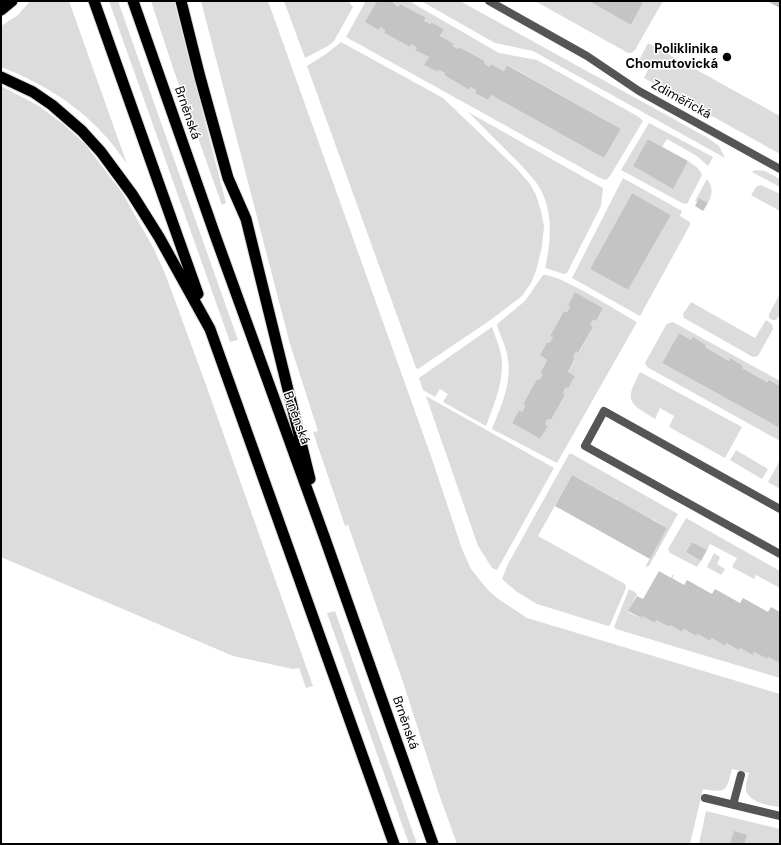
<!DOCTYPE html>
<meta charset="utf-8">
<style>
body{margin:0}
#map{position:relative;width:781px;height:845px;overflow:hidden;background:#fff;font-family:"DM Sans",sans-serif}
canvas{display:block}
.frame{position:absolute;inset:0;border:2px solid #000;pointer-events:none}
</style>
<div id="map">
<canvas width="781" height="845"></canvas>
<div class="frame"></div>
</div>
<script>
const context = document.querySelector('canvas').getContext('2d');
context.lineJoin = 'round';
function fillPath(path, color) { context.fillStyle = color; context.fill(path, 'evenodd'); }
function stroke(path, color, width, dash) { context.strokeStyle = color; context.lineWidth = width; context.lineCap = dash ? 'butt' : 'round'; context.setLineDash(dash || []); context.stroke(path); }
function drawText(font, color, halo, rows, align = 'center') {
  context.font = font + ' "DM Sans",sans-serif'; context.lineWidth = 3; context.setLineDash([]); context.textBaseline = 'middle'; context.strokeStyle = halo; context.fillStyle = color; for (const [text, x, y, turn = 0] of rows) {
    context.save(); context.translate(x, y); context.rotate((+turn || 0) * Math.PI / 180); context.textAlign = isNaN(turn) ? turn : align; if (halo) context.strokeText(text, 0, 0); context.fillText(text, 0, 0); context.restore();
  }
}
const green = new Path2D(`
 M30,1H69L127,164C121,156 115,147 108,139C80,106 41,82 1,67V26L18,15Z
 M109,1H118L238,340L230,342Z
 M151,1H174L226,203L222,205L173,68Z
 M201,1H268L431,456L462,549L471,569L488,590L497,598L527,618L780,694V807C767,805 754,804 746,792V784L749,773L732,769C726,792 727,793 703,789L690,844H457L439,794L402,679L348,525L345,526L313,432L318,431L290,344Z
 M284,1H348L353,7L334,41L328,46L305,58Z
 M366,1H377L366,22L378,29L380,27L385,30L384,33L410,47L411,44L417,48L416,50L429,57L425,65L438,72L439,70L445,73L444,75L469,90L471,87L476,90L475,93L488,100L491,95L604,158L621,129L508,65L504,71L491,64L489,67L484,63L485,61L459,47L458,49L452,46L453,44L440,36L444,29L431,22L430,24L424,21L426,19L400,4L398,7L393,3L394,1H409L499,53L537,60L639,117L643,121L610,176L606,180L600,178L346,37Z
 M421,1H460L708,138L719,146L725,158L533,51L495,43Z
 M535,1H589L631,25L644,1H663L635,50L631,53H628Z
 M341,42L443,98L517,169L530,184L536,195L541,211L544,226L542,247L536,271L531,283L522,296L492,319L418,369L416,368L307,66L326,54Z
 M648,43L780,116V154L644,78L649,68L638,62Z
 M1,86L39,106L63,124L85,144L123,194L154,249L166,276L206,385L313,686L306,688L299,668L293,669L233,656L1,557Z
 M468,112L603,188L601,206L567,273L564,274L545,268C552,239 554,204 534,180C527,171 519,163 511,155C497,141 483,127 468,112Z
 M649,123L713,157L708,166L697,156L667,139L662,147L649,139L633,166L672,188L688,161C694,165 700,169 702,175L687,204L682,203L621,170Z
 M755,170L765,171L780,179V187L752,172Z
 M623,178L682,211L680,216L690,222V225L640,316L572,278ZM632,193L671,215L628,290L590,269Z
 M707,179C713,187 713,194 708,203L699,198L697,202L695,201Z
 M761,185L780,194V211L751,195L756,187Z
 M543,275C558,273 621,313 637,322L557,463L492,429C502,404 513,381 507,354C505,344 499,334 497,324L525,301ZM575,292L603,308L596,321L593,320L590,325L593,327L579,352L576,351L573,357L575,359L568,372L575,376L568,389L566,387L563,393L565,395L551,420L548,419L545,424L548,426L540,439L512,423L519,410L522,412L525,406L523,404L537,379L539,380L543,374L540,372L547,360L540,355L547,342L549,343L553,338L550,336L564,311L567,312L570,307L568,305Z
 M780,294V315L776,320H772L769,318V314Z
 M691,302L755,338L766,320L772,324L773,329L758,356L753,357L684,318L683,314Z
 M673,322L780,381V386L769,380L767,382L742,368L743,366L731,359L729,361L705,347L706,345L693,338L691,340L679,333L662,363L780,428V441L647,367L645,363L666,325L669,323Z
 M492,327C495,336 499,345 501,354C505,379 495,402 486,426L443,402L448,394L440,389L435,397L423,390L419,378Z
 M640,372L742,427L725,458L669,427L674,416L660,408L655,419C627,402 625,401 640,372Z
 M426,396L554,468L497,570L492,568L478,546Z
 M736,450L768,469L762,479L730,460Z
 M569,454H572L678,514L649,566L645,567L667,528L654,520L655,517L653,520L616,500L618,497L615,499L585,482L587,479L584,482L572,475L538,536L625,584L626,588L610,625L608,626L537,604L517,592L502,579L508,564Z
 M780,460V489L768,482Z
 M686,518L780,571V588L756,575L754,579L732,567L737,558L710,544L707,550L692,542L686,552L701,561L697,567L670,553L668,549Z
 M714,553L720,557L717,564L725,569L721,575L707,567Z
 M629,589L635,592L637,594L628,612L640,618L642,616L655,623L656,620L668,627L670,625L682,632L684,629L696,636L698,634L710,641L712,638L725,645L726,643L739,650L740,648L753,654L754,652L767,659L768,657L780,663V678L616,629L614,627Z
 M335,611L417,844H409L327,613Z
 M706,811L780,829V844H699Z`);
const building = new Path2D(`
 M377,1H394L393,3L398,7L400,4L426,18L424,21L430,24L431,22L444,29L440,36L454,44L452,46L458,49L459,47L485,61L484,63L489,67L491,64L504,71L507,65L621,129L604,158L491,95L488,100L475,93L476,90L471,87L469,90L444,75L445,73L439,70L438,72L424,65L429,57L415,50L417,48L411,44L410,47L384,33L385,30L380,27L379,30L365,22Z
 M589,1H644L631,25Z
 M767,1H780V8Z
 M648,139L688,161L673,189L633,166Z
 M632,193L671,215L628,290L590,269Z
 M699,198L708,203L703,211L695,206Z
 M575,292L603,308L596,321L593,320L590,325L593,327L578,353L576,351L573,357L575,358L568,372L575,376L568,389L566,387L563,393L565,395L551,420L548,419L545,424L548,426L540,439L512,423L519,410L522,412L525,406L523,404L537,379L539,380L543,374L540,373L547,360L540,355L547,342L549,343L553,338L550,336L564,311L567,312L570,307L568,305Z
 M679,333L691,340L693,337L706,345L705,347L729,361L730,358L743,366L742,368L767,382L769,380L780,386V428L662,363Z
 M572,475L667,528L650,559L555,506Z
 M692,542L707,550L701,561L686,552Z
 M659,571L671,578L673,575H674L672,578L684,585L687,580L712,594L715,589L740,603L743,598L768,612L771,607L780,612V663L768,657L767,659L754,652L753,655L740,648L739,650L726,643L725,646L712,638L710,641L698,634L696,636L684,629L682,632L670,625L669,627L656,620L655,623L642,616L641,618L628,611L637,596L643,599Z
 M734,831L747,835L744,844H730Z`);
const minor = new Path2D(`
 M489,1L587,56L639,91L780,169
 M780,509L604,411L585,446L780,554
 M705,798L780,816
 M733,805L741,775`);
const trunk = new Path2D(`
 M94,1L198,294
 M133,1L215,235L324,536L433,844
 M181,1L200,77L228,178L246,219L310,479
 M1,10L12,1
 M1,77L33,92L52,105L82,131L101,152L132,194L159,237L210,329L394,844`);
const markers = [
 [727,57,5,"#000"]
];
const poiNames = [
 ["Poliklinika",718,50],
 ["Chomutovická",718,65]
];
const streetNames = [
 ["Zdiměřická",681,100,29],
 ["Brněnská",187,113,71],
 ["Brněnská",296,418,70],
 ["Brněnská",405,723,71]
];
fillPath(green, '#dcdcdc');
fillPath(building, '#c4c4c4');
stroke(trunk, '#dbdbdb', 13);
stroke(minor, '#555', 8);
stroke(trunk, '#000', 11);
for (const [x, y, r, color] of markers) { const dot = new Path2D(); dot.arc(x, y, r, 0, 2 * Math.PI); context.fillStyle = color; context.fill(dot); stroke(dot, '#fff', 1.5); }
drawText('bold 13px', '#000', '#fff', poiNames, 'right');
drawText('13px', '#000', '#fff', streetNames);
</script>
